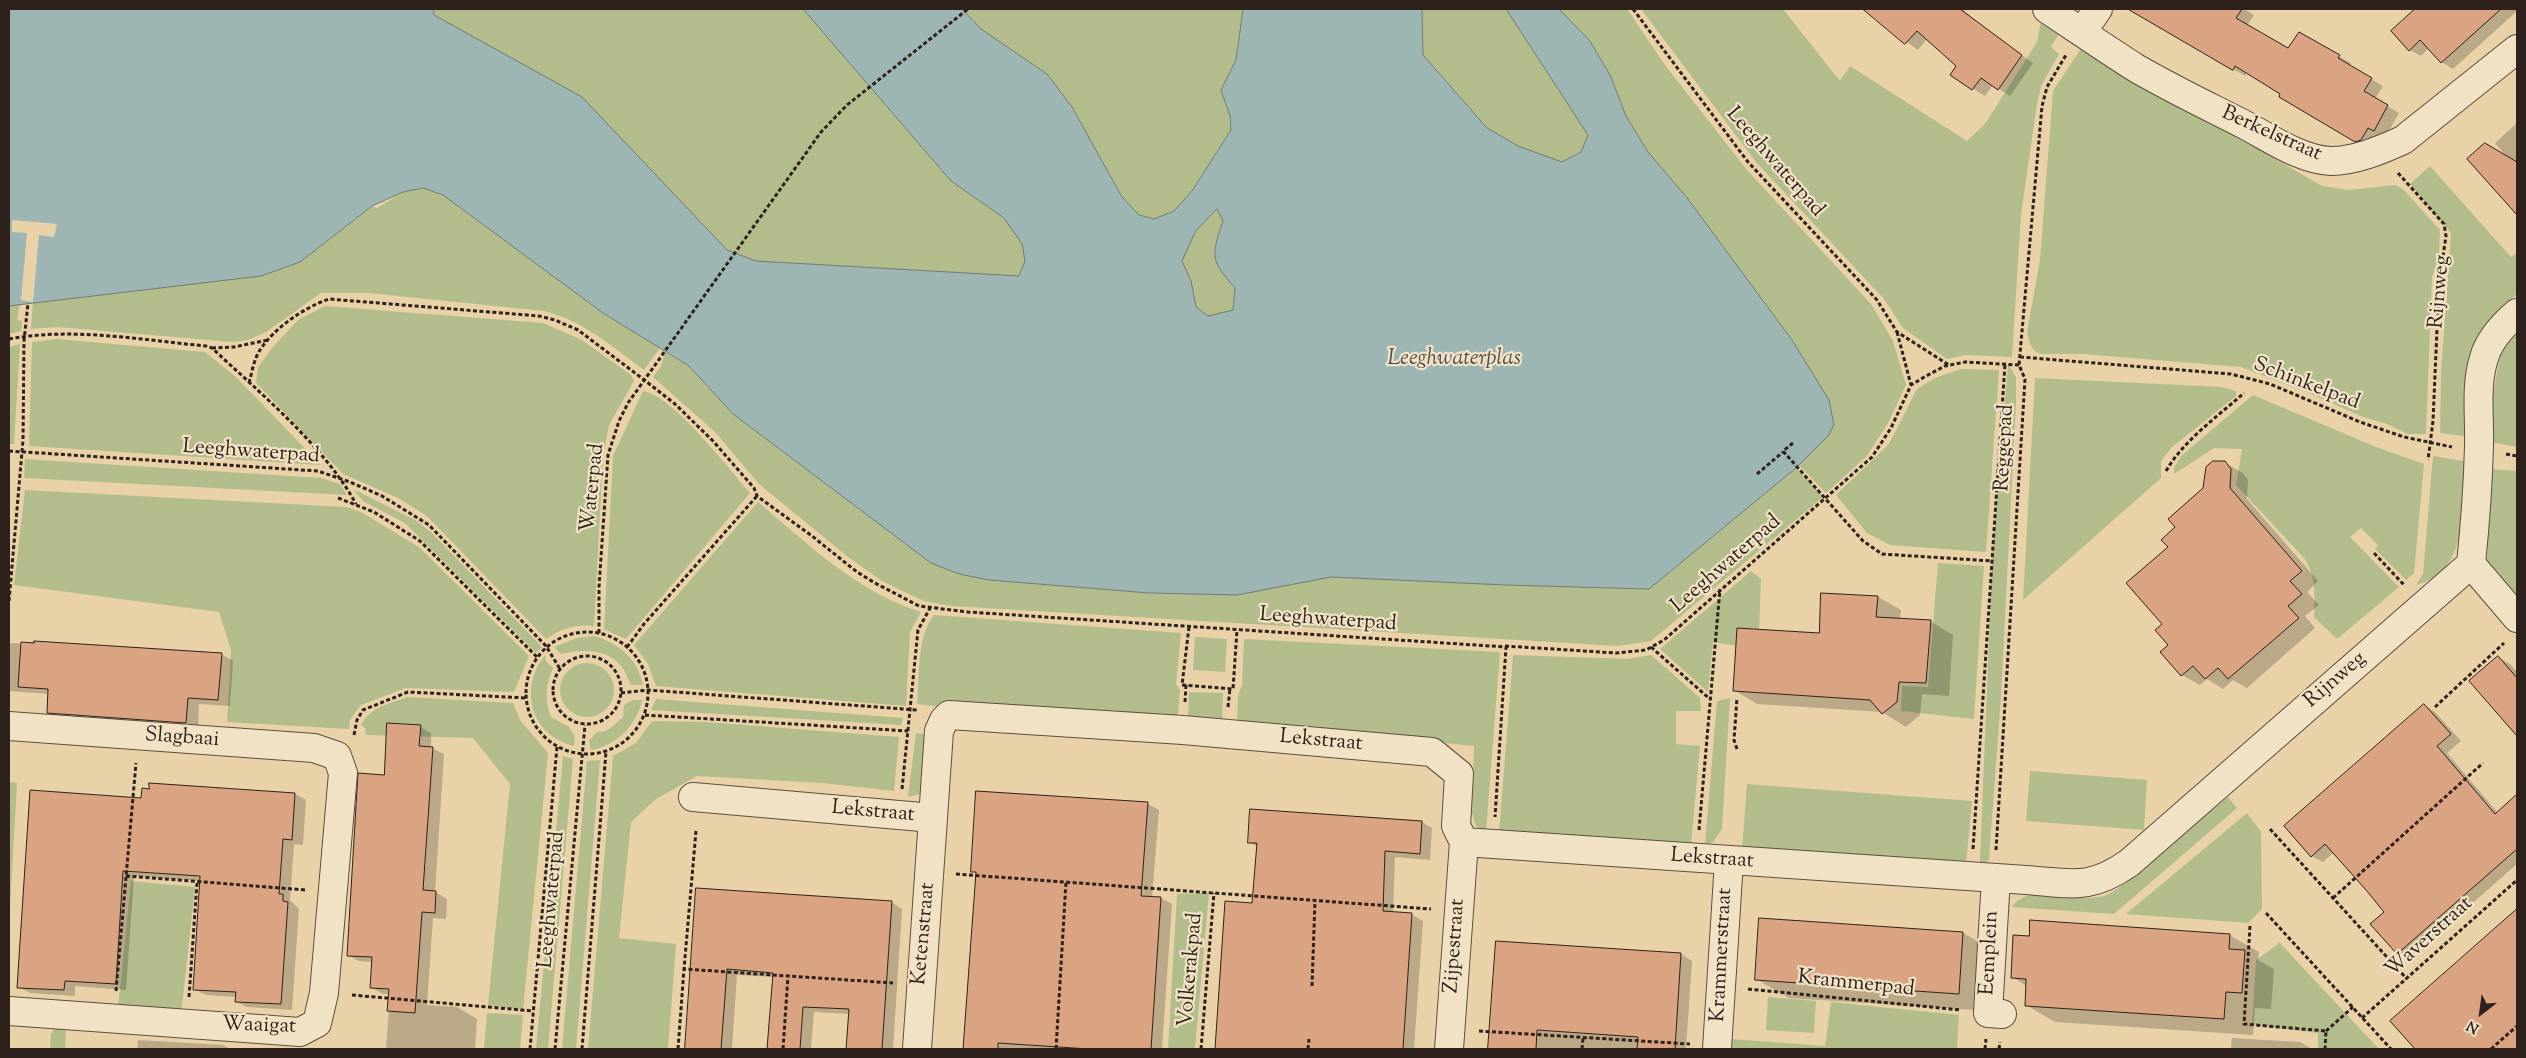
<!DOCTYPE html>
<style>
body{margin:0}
#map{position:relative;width:2526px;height:1058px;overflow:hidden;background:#ead2a8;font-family:"Sorts Mill Goudy",serif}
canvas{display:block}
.frame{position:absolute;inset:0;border:10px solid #2e211b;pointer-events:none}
.north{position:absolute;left:2456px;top:988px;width:50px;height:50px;-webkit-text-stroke:4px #f1e2c6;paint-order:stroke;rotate:210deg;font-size:14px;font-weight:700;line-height:20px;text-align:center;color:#2e211b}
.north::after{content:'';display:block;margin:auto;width:18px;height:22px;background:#2e211b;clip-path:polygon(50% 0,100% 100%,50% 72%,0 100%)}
</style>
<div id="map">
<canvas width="2526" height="1058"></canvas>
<div class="frame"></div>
<div class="north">N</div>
</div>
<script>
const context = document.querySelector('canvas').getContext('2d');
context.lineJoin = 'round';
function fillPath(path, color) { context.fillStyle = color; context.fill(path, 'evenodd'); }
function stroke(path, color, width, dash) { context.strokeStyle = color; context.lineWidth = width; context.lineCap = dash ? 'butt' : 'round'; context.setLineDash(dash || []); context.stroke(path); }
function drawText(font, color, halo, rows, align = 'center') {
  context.font = font + ' "Sorts Mill Goudy",serif'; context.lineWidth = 4.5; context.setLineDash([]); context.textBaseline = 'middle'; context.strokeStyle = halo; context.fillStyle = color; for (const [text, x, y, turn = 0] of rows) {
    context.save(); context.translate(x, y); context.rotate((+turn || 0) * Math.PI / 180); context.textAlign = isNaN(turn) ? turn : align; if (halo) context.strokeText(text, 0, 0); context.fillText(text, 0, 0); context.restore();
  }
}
const green = new Path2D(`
 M433,9H803L951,181L1004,218L1022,244L1025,261L1019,276L756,261L727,250L695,219L434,15Z
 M962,9H1243L1236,60L1221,90L1230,116L1231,130L1192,191L1174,211L1154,219L1139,215L1122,197L1072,107L1047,74L981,29Z
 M1422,9H1506L1588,135L1581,152L1562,162L1518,146L1487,128L1423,55Z
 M1559,9H1627L1665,65L1747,170L1871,304L1893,341L1906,385L1888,423L1867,456L1826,493L1799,465L1828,436L1792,340L1688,199L1648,152L1626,116L1611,77L1590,41Z
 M1641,9H1783L1840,81L1850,66L1967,141L1985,124L2037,42L2041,21L2060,32L2051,47L2059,54L2041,86L2037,104L2021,215L2012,357L1965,355L1947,359L1903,328L1884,299L1756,162Z
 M2082,47L2322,186L2349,190L2395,185L2403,189L2440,230L2439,256L2432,277L2426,434H2408L2387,424L2363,417L2309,393L2241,367L2083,354H2040L2034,350L2030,344L2027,332L2040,260L2053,91Z
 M2430,166L2511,257L2517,252V294L2487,323L2480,332L2469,359L2464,422L2469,437L2440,433L2441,373L2451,233L2410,184Z
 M423,188L443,195L603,313L660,348L644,370C611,346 584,321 544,311L368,293H321L266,332L248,340L232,342L57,327L31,329L33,302L261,276L300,262L372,206L377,208L403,192Z
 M1217,209L1223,221C1210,256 1211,260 1235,288L1233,310L1208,316L1196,307L1191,281L1181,261L1195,232Z
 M20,304L17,320L22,321L21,331L9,334V306Z
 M325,306L543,323L582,340L631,375L634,381L609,425L603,456L594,626C576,624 560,629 546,639L427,516L398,498L343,474L256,383L258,367L272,348L298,320Z
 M2517,332V447L2486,441L2500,353Z
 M57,339L205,352L236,377L321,465L29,446L32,342Z
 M20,344L14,444H9V347Z
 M665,352L689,366L733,414L931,563L959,574L989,580L1149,593L1237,595L1328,577L1649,589L1796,468L1823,497L1651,641L1618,646L951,606L924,601L911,595L882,581L848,557L759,484L715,432L653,377L661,366Z
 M2008,364L2016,377V404L2001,696L1989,860L1984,864L1980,862L1992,561Z
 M1960,369L1999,370L1986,552L1890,545L1867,533L1836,495L1889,444L1917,389L1935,378Z
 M2035,378L2222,387L2236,391V396L2171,448L2161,461V478L2023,600Z
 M643,391C671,394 730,470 750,493L626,639L604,629L613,456Z
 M2253,395L2376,447L2424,464L2414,573L2406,580L2375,549L2378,545L2361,528L2350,537L2399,587L2337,639L2314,617C2315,597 2316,577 2305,559L2236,485L2242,449L2214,448L2174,474V468L2181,456Z
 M2433,456L2464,461C2461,508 2471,570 2416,585L2423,574Z
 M25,459L321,478L340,484L347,495L24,478Z
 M2490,469L2517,471V603L2487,563Z
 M353,489L415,520L431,532L542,647L536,653L405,523L363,501Z
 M25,490L346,507L361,512L419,547L529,656L514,692L406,688L361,705L350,720L349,729L227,722L231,650L219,612L14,585Z
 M758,502C808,544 857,592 921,612L910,632L906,706L656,686L648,664L634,645Z
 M1938,563L1984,566L1974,719L1901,711L1902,686L1928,687Z
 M1751,571L1761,579L1759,630L1736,646L1713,642L1708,692L1660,649Z
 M934,615L1181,633L1176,684L1180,690L1177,725L982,712L917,704C920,677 916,637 934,615Z
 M594,636C620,644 637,658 643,685H631C628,680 626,672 622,667C608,648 581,649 561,654L554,647L577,638Z
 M1195,637L1227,639L1225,672L1193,670Z
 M1244,639L1500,652L1486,832L1476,826L1472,813L1474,746L1237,723L1238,696L1242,685Z
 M545,655L546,661L553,668C546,685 544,699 551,717L569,727L575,736L574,746C531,736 518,689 545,655Z
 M1513,655L1628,659L1651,655L1700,698L1701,711H1676V744L1700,746L1691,844L1499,834Z
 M560 690a27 27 0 1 1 54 0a27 27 0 1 1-54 0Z
 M1189,692L1223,693L1222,722L1188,721Z
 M407,697L513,703L520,720L548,753L523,1010L488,1005L510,784L473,738L366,735L365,728L361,725C370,707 389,704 407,697Z
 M1730,698L1722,829L1713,842L1705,845L1717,701Z
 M656,699L903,718L901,725L651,710Z
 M633,700H642C637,725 616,746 591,750L589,741L597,732C608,733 615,724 623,717L624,705Z
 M652,721L705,722L899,737L894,791L822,783L697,776L656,799L631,822L619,938L676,944L668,1049H588L613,756L636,743Z
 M916,733L929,735L925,785L920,794L908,797Z
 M563,756L573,759L548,1049H536Z
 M600,760L576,1049H562L587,761Z
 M2030,771L2147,780L2144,830L2026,821Z
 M9,782L17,783L9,926Z
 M1747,784L1972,801L1966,865L1742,850Z
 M2228,797L2237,808L2114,914L2012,907L2017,901L2028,895L2090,898L2105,896L2117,889Z
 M2247,813L2261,832L2262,909L2248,923L2126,914Z
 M131,881L195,887L181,1015L118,1009Z
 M1209,893L1195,1049H1168L1177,894Z
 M2278,941L2379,1049H2318V1033L2252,1025L2256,960L2278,944Z
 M1768,997L1816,1001L1814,1033L1766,1030Z
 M1831,1002L1959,1015L1957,1049H1730L1731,1039L1825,1046Z
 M487,1013L523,1015L520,1049H484Z
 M54,1029H66L65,1049H50L51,1034Z`);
const water = new Path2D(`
 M9,9H433L434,15L582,97L727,250L756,261L1019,276L1025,261L1022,244L1004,218L951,181L803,9H962L981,29L1047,74L1072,107L1122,197L1139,215L1154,219L1174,211L1192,191L1231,130L1230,116L1221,90L1236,60L1243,9H1422L1423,55L1487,128L1518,146L1562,162L1581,152L1588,135L1506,9H1559L1590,41L1611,77L1626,116L1648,152L1688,199L1792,340L1829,400L1834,425L1828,436L1796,468L1649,589L1505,585L1331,577L1237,595L1149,593L989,580L959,574L931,563L733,414L689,366L603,313L443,195L423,188L403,192L372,206L300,262L261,276L9,306ZM1217,209L1223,221C1211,256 1210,260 1235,288L1233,310L1208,316L1196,307L1191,281L1182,261L1195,232Z`);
const pier = new Path2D(`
 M12,220L57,224L54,237L39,235L33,302L21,300L27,233L12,232Z`);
const shadow = new Path2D(`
 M1862,9H1962L1998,39L2033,63L2010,96L1993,85L1985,96L1951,75L1958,65L1927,39L1918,50Z
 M2151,9H2244L2254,15L2247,26L2288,49L2300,34L2351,63L2349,66L2383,86L2375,99L2399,113L2386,136L2380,133L2373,146L2368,148L2280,96L2282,94L2247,72L2245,76L2146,17Z
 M2417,9H2517V11L2453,69L2442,62L2429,48L2421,56L2410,50L2393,31Z
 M2517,123V209L2509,205L2508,158L2495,143Z
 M2225,463L2243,473L2248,480L2247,499L2318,581L2307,592L2319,605L2305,616L2315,628L2247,688L2233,680L2223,689L2207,679L2200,685L2182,675L2162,652L2170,645L2164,624L2169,547L2177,527Z
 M1878,597L1901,610L1900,619L1930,621L1953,635L1949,696L1922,694L1920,715L1906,727L1882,712L1757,704L1734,690Z
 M9,643L221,654L233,661L230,706L199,704L198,729L60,719L48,712L49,694L9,691Z
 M2498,657L2510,664L2517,672V733L2471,681Z
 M2424,705L2435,712L2461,741L2447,753L2498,813L2510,803L2517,807V864L2408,960L2397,953L2386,912L2334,852L2323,862L2312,856Z
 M420,727L431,733V748L444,754L435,892L447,899L446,919L433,918L427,1005L457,1007L477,1019L475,1049H386L390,994H383L371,987L373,962L359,961L348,955L385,776Z
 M150,784L295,794L306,800L303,845L294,844L290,900L299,909L292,1010L247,1007L236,1001V997L206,995L194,989L201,881L134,876L126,990L75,986V996L30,993L18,987L150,790Z
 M977,793L1148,804L1159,810L1152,898H1161L1172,904L1162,1049H964L977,874L973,871Z
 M1422,822L1432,828L1430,860L1395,857L1393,913L1412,915L1423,921L1414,1049H1216L1226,902L1254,904L1258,847L1249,842Z
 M697,889L891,902L902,909L893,1049H847L849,1014L814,1012L811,1049H769L774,977L737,975L732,1049H687Z
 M2517,911V1049H2442L2440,1047L2437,1049H2417L2392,1021Z
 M1761,920L1963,933L1995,951L1991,1011L1789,998L1756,979Z
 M2229,935L2259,952L2258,960L2274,969L2271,1009L2255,1008L2253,1035L2055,1022L2026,1005L2027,986L2012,977Z
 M1497,942L1681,954L1692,961L1686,1049H1490Z
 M2232,1038L2300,1042L2312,1049H2231Z
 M138,1040L223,1045L230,1049H137Z`);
const building = new Path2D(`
 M1863,9H1960L2022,55L1998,90L1981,78L1972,90L1950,75L1956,66L1917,31L1905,44Z
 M2128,9H2242L2236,18L2288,48L2299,32L2340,55L2338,58L2372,78L2364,91L2388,105L2374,131L2368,128L2361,140L2355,142L2279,97L2280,94L2235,66L2233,70Z
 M2415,9H2501L2441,63L2420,40L2409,51L2391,31Z
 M2485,143L2517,162V215L2467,159Z
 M2213,461H2225L2231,469L2230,488L2302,571L2290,581L2302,594L2288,606L2299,618L2228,679L2218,668L2205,679L2193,666L2181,676L2160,652L2168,645L2155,630L2162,624L2126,583L2168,547L2161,540L2175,527L2168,519L2203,488L2206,467Z
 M1821,593L1878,596L1876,617L1931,620L1926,683L1899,682L1897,702L1882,714L1870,700L1733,691L1737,628L1819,633Z
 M34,641L222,653L218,700L188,698L186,723L47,713L48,689L18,687L21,642L34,643Z
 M2498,656L2517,678V736L2469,681Z
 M2424,704L2451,734L2437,746L2495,814L2517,794V849L2397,954L2370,924L2384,912L2366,890L2325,844L2311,857L2284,826Z
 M387,723L421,725L419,746L433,747L423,890L436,891L435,913L422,912L415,1013L387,1011L389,989L370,988L372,957L347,956L358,773L384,775Z
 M149,783L295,793L292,840L283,839L279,894H283V901L288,902L281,1004L235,1002L236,992L193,990L200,876L123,871L116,984L65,981L64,990L17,988L30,790L141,798L142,788L149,789Z
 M976,791L1148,802L1141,896L1161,897L1151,1049H1089L998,1043V1049H963L976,872H971Z
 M1250,809L1422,821L1420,854L1385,851L1383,911L1412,913L1403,1049H1215L1225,901L1252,903L1257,843H1248Z
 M696,888L892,901L882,1049H846L849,1009L803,1007L800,1049H767L773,973L727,969L721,1049H685Z
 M2517,909V1049H2415L2390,1021Z
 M1759,918L1963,932L1959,994L1755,980Z
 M2030,920L2230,934L2229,949L2245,950L2242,993L2226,992L2224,1019L2025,1006L2026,979L2011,978L2013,935L2029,936Z
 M1496,941L1681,953L1675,1049H1637L1638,1037L1537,1030L1536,1049H1488Z`);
const path = new Path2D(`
 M1633,9L1748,162L1877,300L1897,332L1949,365
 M2398,173L2444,224L2446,236L2439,283L2433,421L2428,460
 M1897,332L1911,385
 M9,339C73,327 141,340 206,346L212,348C259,392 326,448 356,504
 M212,348L234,347L268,340
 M2020,357L2231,374L2270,384L2360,422L2404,437L2452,447
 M249,383C252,372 254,359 260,350C274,328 305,307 329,299L539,316L555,320L578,330L643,379L675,404L713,441L754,488L757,496L812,536L857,572L875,583L919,606L968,612L1506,647L1495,817
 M1793,443L1783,451L1863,541L1882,554L1992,561
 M9,451L318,471L350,482L382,496L429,525L546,646L560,669
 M2506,454L2517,456
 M2166,471C2184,440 2217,417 2244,393
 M1757,474L1783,452
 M338,498L374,512L420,541L537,657
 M2374,553L2405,586
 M9,601L23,440L24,341L28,303
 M1189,627L1182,685L1233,689L1237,630
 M526 693a61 61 0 1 1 122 0a61 61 0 1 1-122 0Z
 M599,633V587L608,455L619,421L628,403L821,132L847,105L968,9
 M1505,646L1616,653L1646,650L1664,640L1872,457L1891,428L1911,385L1926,376L1945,366L1965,362L2019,365
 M627,647L644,624L757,496
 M1651,647L1711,700
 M553 690a34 34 0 1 1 68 0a34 34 0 1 1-68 0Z
 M621,693L648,690L917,710
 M1185,702L1186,685
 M1228,707L1230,688
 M2435,707L2504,643
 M645,715L908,731
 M354,735L357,720L363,710L408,692L526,698
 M1737,749L1734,740L1737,698
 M902,789L918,630L930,608
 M2270,829L2407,979
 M1699,830L1720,589
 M696,831L684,969L893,983
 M1973,849L2005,364
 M1996,850L2025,379L2019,365L2042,106L2047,87L2066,55
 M956,874L1431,909
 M126,876L306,890
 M2333,898L2483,763
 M2266,913L2391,1049
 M2250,926L2244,1024L2326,1031L2325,1049
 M1312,986L1315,900
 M1748,989L1961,1010
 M116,991L136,763
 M352,995L533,1011
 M189,997L197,883
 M2362,1018L2517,880
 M1479,1031L1690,1044
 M2326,1031L2353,1007
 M530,1049L557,747
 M555,1049L585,725
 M582,1049L606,752
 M678,1049L684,969
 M783,1049L788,976
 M1056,1049L1066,882
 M1201,1049L1214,893
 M1308,1049L1309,1039
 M1582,1049L1583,1038
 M1985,1049L1986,1039
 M1999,1049L2000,1042
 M2491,1049L2517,1026`);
const minor = new Path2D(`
 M2047,9C2077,29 2106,49 2136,68C2172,89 2210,107 2247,126C2271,139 2302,160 2331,161C2355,161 2381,150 2403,140L2517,49
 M2082,32L2098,9
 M2471,564L2517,618
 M9,726L314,748L337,756L343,773L324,993L317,1023L300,1032L9,1011
 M693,797L933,818L939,731L944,720L949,715L1183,730L1432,752L1459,774L1456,826L1464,842L2026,880C2071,883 2089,891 2129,863L2471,564C2475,525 2478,485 2479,446C2480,417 2475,386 2484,358C2489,340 2503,325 2517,313
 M1996,878L1988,1013L2002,1014
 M917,1049L933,818
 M1449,1049L1464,842
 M1717,1049L1729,861`);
const streetNames = [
 ["Berkelstraat",2271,135,24],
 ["Leeghwaterpad",1774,163,49],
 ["Rijnweg",2441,292,-85],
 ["Schinkelpad",2306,385,21],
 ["Reggepad",2006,448,-87],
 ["Leeghwaterpad",251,453,4],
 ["Waterpad",594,488,-84],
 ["Leeghwaterpad",1727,565,-41],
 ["Leeghwaterpad",1328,621,4],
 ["Rijnweg",2336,681,-41],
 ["Slagbaai",182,739,4],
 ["Lekstraat",1321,742,5],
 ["Lekstraat",873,813,5],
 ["Lekstraat",1712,860,4],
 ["Leeghwaterpad",553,900,-85],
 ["Ketenstraat",925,934,-85],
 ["Waverstraat",2430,938,-42],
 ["Zijpestraat",1456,946,-86],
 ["Eemplein",1991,953,-87],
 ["Krammerstraat",1723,955,-87],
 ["Volkerakpad",1192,970,-85],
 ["Krammerpad",1856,985,6],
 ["Waaigat",259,1027,2]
];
const waterNames = [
 ["Leeghwaterplas",1454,360]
];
fillPath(green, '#b2bd8b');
fillPath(water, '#9db5b3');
stroke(water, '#717a76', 1);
fillPath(pier, '#ead2a8');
fillPath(shadow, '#0003');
fillPath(building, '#daa381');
stroke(building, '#2e211b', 1);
stroke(minor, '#5d4d3e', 30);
stroke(path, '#2e211b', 3, [4, 2.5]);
stroke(minor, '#f1e2c6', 28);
drawText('21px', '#2e211b', '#f1e2c6', streetNames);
drawText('italic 22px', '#4f4d49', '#f1e2c6', waterNames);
</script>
